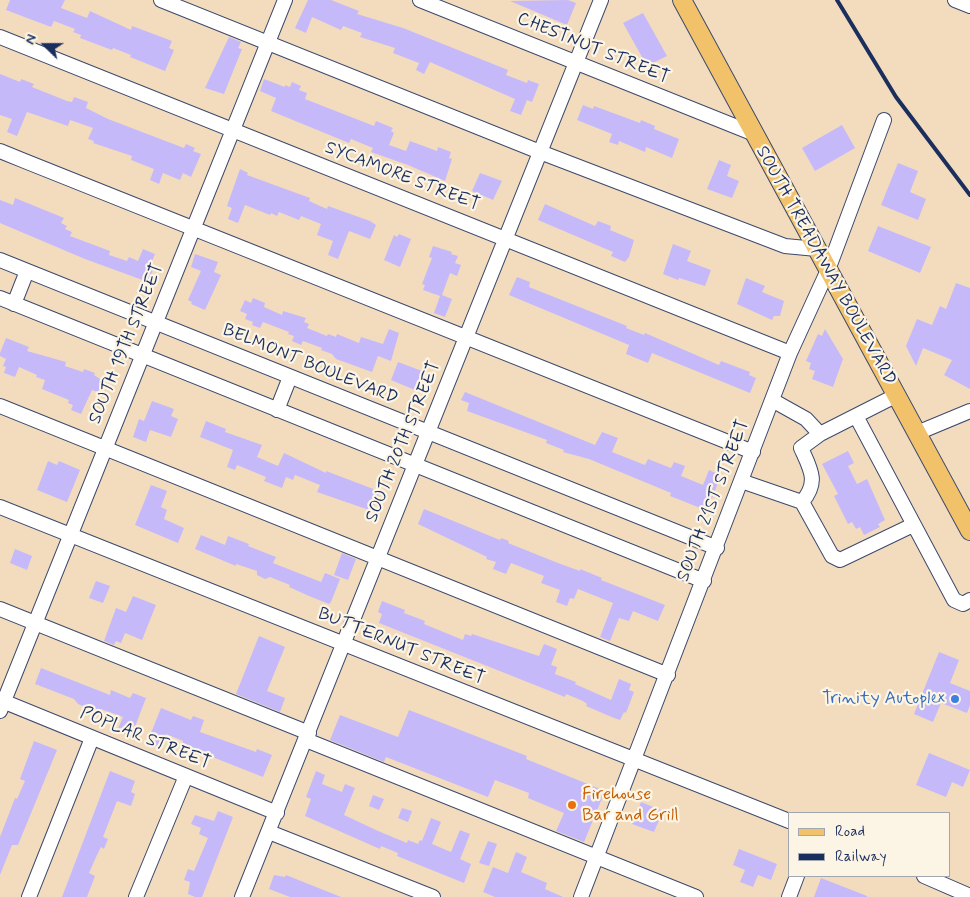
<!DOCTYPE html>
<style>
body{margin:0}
#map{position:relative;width:970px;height:897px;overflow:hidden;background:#f3dcbd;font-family:Mynerve,sans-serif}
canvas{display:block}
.legend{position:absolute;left:788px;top:812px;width:162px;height:65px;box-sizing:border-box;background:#fcf5e5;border:1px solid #a2a6af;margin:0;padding:6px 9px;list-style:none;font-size:15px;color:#1b2f5e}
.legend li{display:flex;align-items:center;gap:10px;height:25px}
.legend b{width:25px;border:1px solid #a2a6af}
.north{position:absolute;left:20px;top:20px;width:50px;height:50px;-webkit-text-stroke:4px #fcf5e5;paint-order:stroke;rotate:292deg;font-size:14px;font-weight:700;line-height:20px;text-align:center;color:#1b2f5e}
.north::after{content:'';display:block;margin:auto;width:18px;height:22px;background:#1b2f5e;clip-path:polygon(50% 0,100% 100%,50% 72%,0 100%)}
</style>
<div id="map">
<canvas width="970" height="897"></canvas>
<ul class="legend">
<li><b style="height:6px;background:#f2c26a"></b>Road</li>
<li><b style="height:6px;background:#1b2f5e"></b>Railway</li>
</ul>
<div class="north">N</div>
</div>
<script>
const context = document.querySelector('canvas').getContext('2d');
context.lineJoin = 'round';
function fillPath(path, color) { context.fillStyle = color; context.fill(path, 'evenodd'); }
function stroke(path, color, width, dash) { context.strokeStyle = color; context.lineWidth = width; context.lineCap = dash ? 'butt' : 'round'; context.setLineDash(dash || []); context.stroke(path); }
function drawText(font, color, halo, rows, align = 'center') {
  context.font = font + ' Mynerve,sans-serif'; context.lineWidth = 4.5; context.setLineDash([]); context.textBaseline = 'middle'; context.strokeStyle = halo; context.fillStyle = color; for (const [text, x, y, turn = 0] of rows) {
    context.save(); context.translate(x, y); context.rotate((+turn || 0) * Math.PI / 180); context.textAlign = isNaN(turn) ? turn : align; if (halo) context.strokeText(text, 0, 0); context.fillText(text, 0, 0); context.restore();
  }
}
const building = new Path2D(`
 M10,0H65L61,8L87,18L90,11L131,30L132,26L159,36L172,41L169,48L174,50L165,71L130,57L131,55L113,48L112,50L80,38L81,35L73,32L75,29L54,21L51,27L6,10Z
 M308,0H331L359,11L357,14L403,28L508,70L506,75L527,83L528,80L539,84L532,102L527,100L521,115L510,111L515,99L430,62L424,74L416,70L419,63L393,53L395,48L360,37L362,33L343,26L341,30L312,17L306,33L295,28Z
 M568,0L576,3L567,25L510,1Z
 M643,13L667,56L647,66L623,23Z
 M229,37L241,42L238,48L242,49L224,94L205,88Z
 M0,74L20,82L21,79L34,84L32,87L67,101L72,102L74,97L88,102L86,108L108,119L184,148L186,144L195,148L193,151L201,154L191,177L183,173L180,180L163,173L159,184L150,180L154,169L131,160L132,156L93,143L94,141L88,139L93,128L70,120L68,126L27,112L17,136L7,132L12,119L0,115Z
 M264,79L285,87V85L290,87L292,82L301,86L299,90L307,93L305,99L374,126L376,121L393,128L391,131L394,133L389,145L406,151L410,141L437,151L438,147L451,152L449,158L452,159L445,181L408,165L371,152L373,148L351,139L349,143L271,111L276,98L260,91Z
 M583,105L593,109L594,106L640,123L641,120L655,126L654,129L679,139L672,158L646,147L645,152L619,141L618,145L609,142L612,134L577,120Z
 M842,125L855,148L815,171L802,148Z
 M719,160L731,165L727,176L739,181L732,198L707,189Z
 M898,163L918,171L910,192L926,199L918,220L881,205Z
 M240,169L248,173L247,175L310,198L309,201L327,209L328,206L370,221L376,225L370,239L349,231L338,259L328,255L333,241L317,235L321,224L301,216L299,220L279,212L277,216L271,213L270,215L245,205L238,223L228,219L232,208L227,206Z
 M480,173L502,181L493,200L472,191Z
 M15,198L64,218L61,223L67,226L65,229L72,232L70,236L110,251L109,255L127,261L129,257L138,261L143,249L155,254L150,266L154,267L148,282L85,259L0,223V200L13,205Z
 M545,204L595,226L598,221L611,226L610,230L634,240L629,257L625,262L611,256L613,252L538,220Z
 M878,226L931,247L920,273L868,251Z
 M399,234L411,239L400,267L384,260L394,235L397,237Z
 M673,244L691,251L687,261L711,270L705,286L679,278L678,280L663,274Z
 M433,246L452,252L451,254L458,256L455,263L461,265L457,276L450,273L442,295L452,299L445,317L434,313L440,296L423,290L425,285L422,284L432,258L429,257Z
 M195,254L218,262L214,272L221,275L205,310L191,304L192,302L188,300L201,271L191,267Z
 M517,277L530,282L529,287L627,326L626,328L644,335L645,333L719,365L721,361L750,372L749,375L756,378L750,393L652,353L648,363L626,354L629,345L509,295Z
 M746,278L765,286L762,292L784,301L780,316H774L772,320L737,304Z
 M956,283L970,288V389L944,375L952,360L923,348L916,366L906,346L917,319L932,325L940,306L946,309Z
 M253,298L265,303L264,307L282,315L283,311L306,318L304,322L309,324L307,328L327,336L328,334L336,337L337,334L359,343L361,337L383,344L389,329L399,333L391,361L378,356L372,372L336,359L332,354L321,350L322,348L303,341L301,345L292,341L294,336L288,334L289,332L263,322L260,328L252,325L253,322L245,319L247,314L240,311L245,300L251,303Z
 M825,329L843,359L833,387L812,379L815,371L809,369L811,363L806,361L818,334L822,336Z
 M6,338L29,347L27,351L66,362L65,366L83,372L84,369L95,373L94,375L103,381L98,392L92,390L81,414L71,410L73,405L68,403L69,400L42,389L45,380L36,377L37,375L19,367L15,377L4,373L6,367L3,366L6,359L0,356V353Z
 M398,362L422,371L415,390L391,380Z
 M465,392L595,445L602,432L618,438L612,452L645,465L648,459L671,468L674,462L685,466L681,476L703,485L709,470L721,475L708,509L704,507L703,509L670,496L671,493L589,459L563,452L564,450L546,443L547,440L467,411L469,403L461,400Z
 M152,401L174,409L171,416L178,419L171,437L150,430L146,442L133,437L139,419L144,421Z
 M206,421L226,429L225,432L262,445L257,457L278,466L284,453L326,473V471L376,490L375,492L379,494L372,511L317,492L320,485L295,475L293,480L286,477L282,488L264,481L266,477L237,465L235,470L227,467L233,450L200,437Z
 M848,451L854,463L848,466L857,484L867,479L885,520L878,524L880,527L864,535L860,527L856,529L852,522L848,524L834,496L838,494L822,464Z
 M48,461L57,465L59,461L80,470L67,502L37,490Z
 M151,485L167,491L161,507L167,510L164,519L184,528L178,543L135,525Z
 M424,509L500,540L501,538L509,541L508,543L558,563L580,571V569L602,578L601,580L665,605L658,621L633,611L629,621L619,618L610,641L600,637L613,603L578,589L574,599L570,598L567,606L556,602L560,590L541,583L544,576L511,563L506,574L493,569L496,562L486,559L487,557L418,524Z
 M201,535L225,545L228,536L249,544L248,546L276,557L273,563L321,582L325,573L340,579L331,602L329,604L309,596L289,587L290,585L270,577L265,579L257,575V571L236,564V566L195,549Z
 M15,549L32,556L27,570L10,563Z
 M342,553L356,559L348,580L334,575Z
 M96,581L110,586L103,603L89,598Z
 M133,596L156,605L142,640L125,633L121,643L116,641L114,645L104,641L116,608L126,612Z
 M382,601L405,610L404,613L425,621L424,624L463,640L465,634L471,636L472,634L539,656L544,644L557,649L551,665L557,667L555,674L576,682L575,684L611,700L619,679L631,684L629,690L634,692L626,713L624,712L620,720L614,718L586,706L587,704L583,701L566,694L565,697L379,623L382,614L378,612Z
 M259,636L285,647L267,691L285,698L280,712L236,694Z
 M939,652L959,660L950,683L970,691V705L967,713L941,703L933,722L914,714Z
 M41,668L110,695L111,690L130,698L133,693L146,698L131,737L117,731L123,717L101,709L100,713L78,704L74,699L35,684Z
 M161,708L191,720L193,716L204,720L200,732L256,752L257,749L272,755L263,777L182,745L183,741L166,734L160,748L147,743Z
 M409,710L527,756L526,759L605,791L584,842L556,831L564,813L528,798L529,793L495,780L488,797L386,757L384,762L330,740L340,715L398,737Z
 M34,741L57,750L18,845H12L0,875V837L15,798L17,799L25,781L20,779Z
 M929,753L970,770L963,787L952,782L946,797L916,785Z
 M110,771L135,781L131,792L135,794L131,806L117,801L103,837L108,839L104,849L101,847L97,855L89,873L95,876L87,897H62Z
 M316,771L325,775L322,784L342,792L345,784L355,788L344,815L378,831L407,843L408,840L418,844L420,840L422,841L431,818L441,822L432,844L451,852L460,830L470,834L461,857L460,859L471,864L464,883L397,856L398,853L381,846L380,849L305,816L311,799L306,797Z
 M373,795L384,799L379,810L369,806Z
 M641,802L663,811L654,832L632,824Z
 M402,808L412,811L408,822L398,818Z
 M218,811L233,817L202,897H195L188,894L190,882L184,880L188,869L194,871L208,838L199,834L201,828L191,824L195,815L214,821Z
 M488,841L497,844L489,866L479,863Z
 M739,849L777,864L771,880L758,875L753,887L740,882L745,870L733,865Z
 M516,852L527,857L521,872L547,883L545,889L563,897H495L483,892L493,867L508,873Z
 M274,875L285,877L286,875L341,897H290L269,889Z
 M821,878L867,896V897H814Z`);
const minor = new Path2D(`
 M161,0L540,152L785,246L817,249
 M420,0L752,133
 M955,0L970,6
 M0,37L790,353
 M0,151C250,253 502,350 753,452
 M0,260L717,548
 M0,298L704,581
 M14,304L27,271
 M772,400L806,419L820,434L897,395
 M0,406L668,675
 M277,410L290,377
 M856,416L954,600L963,604L970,600
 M917,433L970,411
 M741,481L802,502C819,482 811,470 801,448L820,434
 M802,502L832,556L840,560L913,525
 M0,507L789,821
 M0,609L309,733
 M0,700L277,813
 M0,711L285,0
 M306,740L696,897
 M269,832L433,897
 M924,876L970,896
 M29,897L92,738
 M136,897L186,776
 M242,897L601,0
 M581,897L790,353L828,270L884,120
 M789,897L797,876`);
const major = new Path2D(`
 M682,0L970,531`);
const rail = new Path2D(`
 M837,0L896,97L970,195`);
const markers = [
 [955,699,5,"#3f7fe0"],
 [572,805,5,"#e8710a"]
];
const streetNames = [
 ["CHESTNUT STREET",593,49,22],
 ["SYCAMORE STREET",402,177,21],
 ["SOUTH TREADAWAY BOULEVARD",825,266,61],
 ["SOUTH 19TH STREET",127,344,-68],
 ["BELMONT BOULEVARD",310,365,22],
 ["SOUTH 20TH STREET",404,442,-68],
 ["SOUTH 21ST STREET",714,501,-69],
 ["BUTTERNUT STREET",401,647,22],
 ["POPLAR STREET",145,739,22]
];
const shopNames = [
 ["Trinity Autoplex",945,699]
];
const foodNames = [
 ["Firehouse",582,795],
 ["Bar and Grill",582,816]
];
fillPath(building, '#c5b9fa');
stroke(minor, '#3b496c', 16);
stroke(major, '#3b496c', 20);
stroke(minor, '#fff', 14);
stroke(major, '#f2c26a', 18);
stroke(rail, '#1b2f5e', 4);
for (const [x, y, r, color] of markers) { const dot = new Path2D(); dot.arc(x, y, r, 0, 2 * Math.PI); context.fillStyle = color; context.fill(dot); stroke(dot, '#fcf5e5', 2); }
drawText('18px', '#1b2f5e', '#fcf5e5', streetNames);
drawText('18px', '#366cbe', '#fcf5e5', shopNames, 'right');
drawText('18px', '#c56008', '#fcf5e5', foodNames, 'left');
</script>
